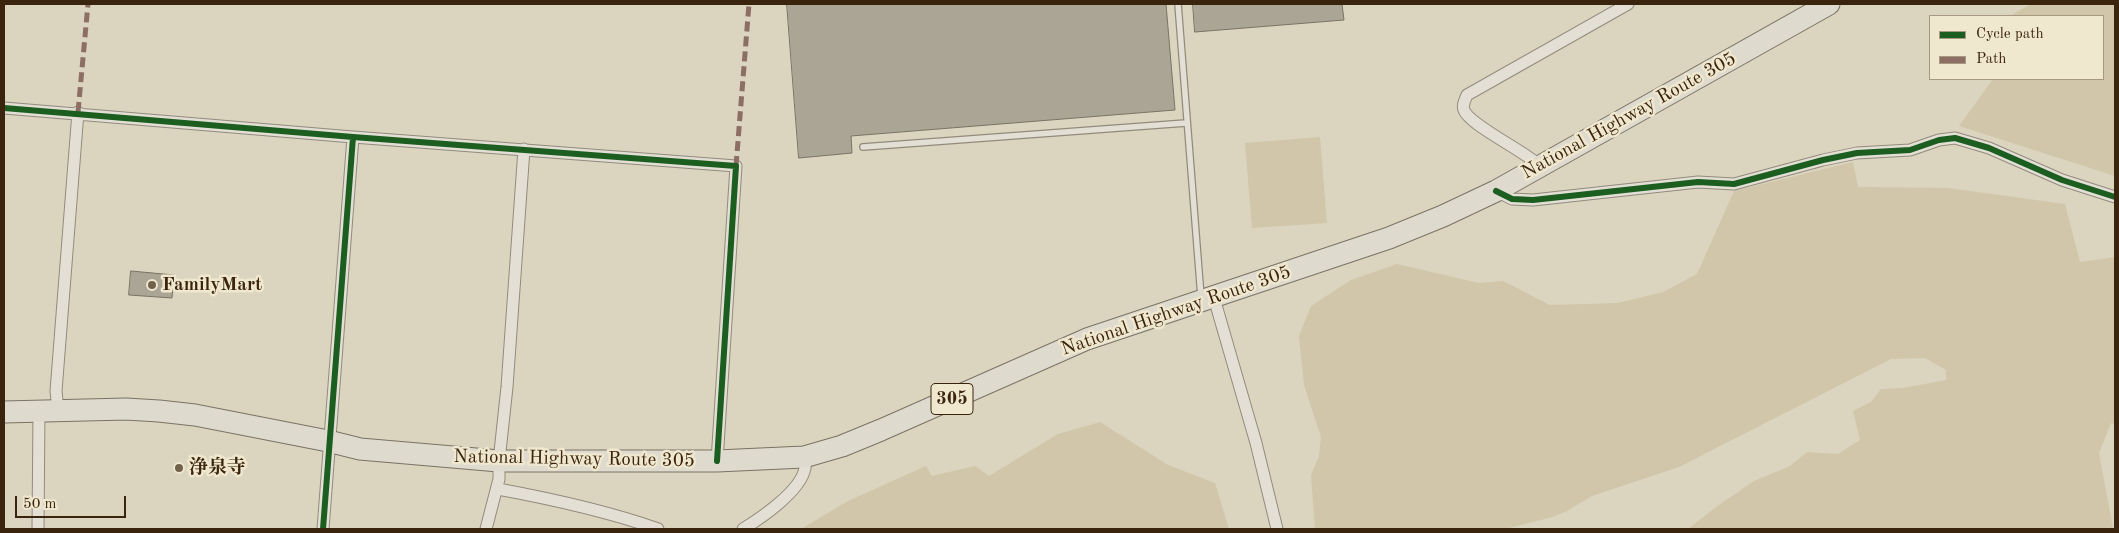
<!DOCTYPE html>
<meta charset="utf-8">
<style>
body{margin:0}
#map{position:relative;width:2119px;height:533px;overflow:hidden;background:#dbd4bf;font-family:"Old Standard TT",serif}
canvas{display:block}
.frame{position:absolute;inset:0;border:5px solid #3a240d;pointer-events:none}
.legend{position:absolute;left:1929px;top:15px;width:175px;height:65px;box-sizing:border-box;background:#efe7ce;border:1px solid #a79981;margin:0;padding:6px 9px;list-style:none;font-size:15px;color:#3a240d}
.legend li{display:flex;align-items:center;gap:10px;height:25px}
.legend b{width:25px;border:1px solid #a79981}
.scale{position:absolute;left:15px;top:496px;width:111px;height:22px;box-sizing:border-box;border:2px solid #3a240d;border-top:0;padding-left:6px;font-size:15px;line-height:18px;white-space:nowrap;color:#3a240d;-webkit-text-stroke:4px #efe7ce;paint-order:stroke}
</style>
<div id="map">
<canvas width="2119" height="533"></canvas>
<div class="frame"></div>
<ul class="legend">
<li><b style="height:6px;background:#1b5e20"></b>Cycle path</li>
<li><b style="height:6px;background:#8d6e63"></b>Path</li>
</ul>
<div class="scale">50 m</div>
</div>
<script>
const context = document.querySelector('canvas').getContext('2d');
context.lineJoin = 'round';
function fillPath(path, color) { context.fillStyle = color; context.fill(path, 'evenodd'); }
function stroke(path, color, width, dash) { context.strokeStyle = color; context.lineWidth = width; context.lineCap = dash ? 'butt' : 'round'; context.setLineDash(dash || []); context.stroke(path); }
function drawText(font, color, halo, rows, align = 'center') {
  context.font = font + ' "Old Standard TT","Noto Serif JP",serif'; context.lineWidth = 5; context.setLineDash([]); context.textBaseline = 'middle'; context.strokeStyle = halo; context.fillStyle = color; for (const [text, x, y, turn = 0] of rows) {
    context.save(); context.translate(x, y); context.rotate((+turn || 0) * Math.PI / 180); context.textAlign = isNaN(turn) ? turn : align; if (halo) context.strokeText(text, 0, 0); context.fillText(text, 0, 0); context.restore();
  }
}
const green = new Path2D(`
 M2031,4H2115V176L1959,126L1993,79H2103V16H2010Z
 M1320,137L1327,223L1252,228L1245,143Z
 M1853,162L1858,187L1948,188L2065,204L2080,262L2115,257V424L2111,423L2099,453L2113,529H1688L1716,507L1754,481L1790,466L1807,452L1838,454L1860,440L1853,411L1871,402L1881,389L1903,388L1946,380V370L1925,358L1891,359L1679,467L1592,496L1565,512L1549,518L1505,529H1315L1311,475L1319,456L1321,437L1304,385L1299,336L1311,306L1351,280L1397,264L1479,283L1503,281L1550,305L1618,303L1663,292L1697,274L1734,191Z
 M1100,422L1168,465L1215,483L1229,529H801L848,501L926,466L932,476L975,466L989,476L1058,434Z`);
const building = new Path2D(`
 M787,4H1166L1175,110L851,136L852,153L799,158Z
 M1193,4H1342L1344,20L1195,32Z
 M131,271L174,275L172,298L129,295Z`);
const lane = new Path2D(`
 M1178,4L1201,297
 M863,147L1186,123`);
const street = new Path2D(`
 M4,108L353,137L736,166L717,461
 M1540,166C1525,151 1469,125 1464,110C1462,105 1465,100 1467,95L1628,4
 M1496,191L1512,199L1533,200L1698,182L1734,184L1823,160L1857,153L1910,150L1939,140L1955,138L1989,148L2062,180L2115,197
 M1214,298L1256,443L1277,529
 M58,411L56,391L78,112
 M498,489C552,499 607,511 658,529
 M38,529L39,411
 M323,529L353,137
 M486,529L499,479V461L507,387L524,149
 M743,529C761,518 801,491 805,468C806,465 804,460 804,457`);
const highway = new Path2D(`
 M4,412L126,409L159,411L195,415L328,441L360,449L499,461H717L804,457L842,446L881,430L1087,339L1389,238L1443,216L1496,191L1829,4`);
const quiet = new Path2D(`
 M78,112L88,4
 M736,166L749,4`);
const cycleway = new Path2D(`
 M4,108L353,137L736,166L717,461
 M1496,191L1512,199L1533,200L1698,182L1734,184L1823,160L1857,153L1910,150L1939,140L1955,138L1989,148L2062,180L2115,197
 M323,529L353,137`);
const markers = [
 [152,285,5,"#72624b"],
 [179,468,5,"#72624b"]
];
const shields = [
 [952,399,42]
];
const shieldNames = [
 ["305",952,399]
];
const streetNames = [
 ["National Highway Route 305",1629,116,-29],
 ["National Highway Route 305",1176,311,-19],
 ["National Highway Route 305",574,459,1]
];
const poiNames = [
 ["FamilyMart",162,285],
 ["浄泉寺",189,468]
];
fillPath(green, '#d1c6aa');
fillPath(building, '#aba595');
stroke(building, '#7a7365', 1);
stroke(lane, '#928b7c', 8);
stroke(street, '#928b7c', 13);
stroke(highway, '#7a7365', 23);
stroke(lane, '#e3dfd5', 5.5);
stroke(street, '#e3dfd5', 11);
stroke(highway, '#dedace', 21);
stroke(quiet, '#8d6e63', 5, [10, 5]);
stroke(cycleway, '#1b5e20', 6);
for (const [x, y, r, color] of markers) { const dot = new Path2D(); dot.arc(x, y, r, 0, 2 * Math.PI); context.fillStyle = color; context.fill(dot); stroke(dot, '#efe7ce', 2); }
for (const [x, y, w] of shields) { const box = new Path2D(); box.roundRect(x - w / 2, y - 15.5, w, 31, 4); context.fillStyle = '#efe7ce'; context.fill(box); stroke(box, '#3a240d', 1); }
drawText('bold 18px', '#3a240d', null, shieldNames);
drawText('19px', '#3a240d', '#efe7ce', streetNames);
drawText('bold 19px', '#3a240d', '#efe7ce', poiNames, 'left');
</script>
